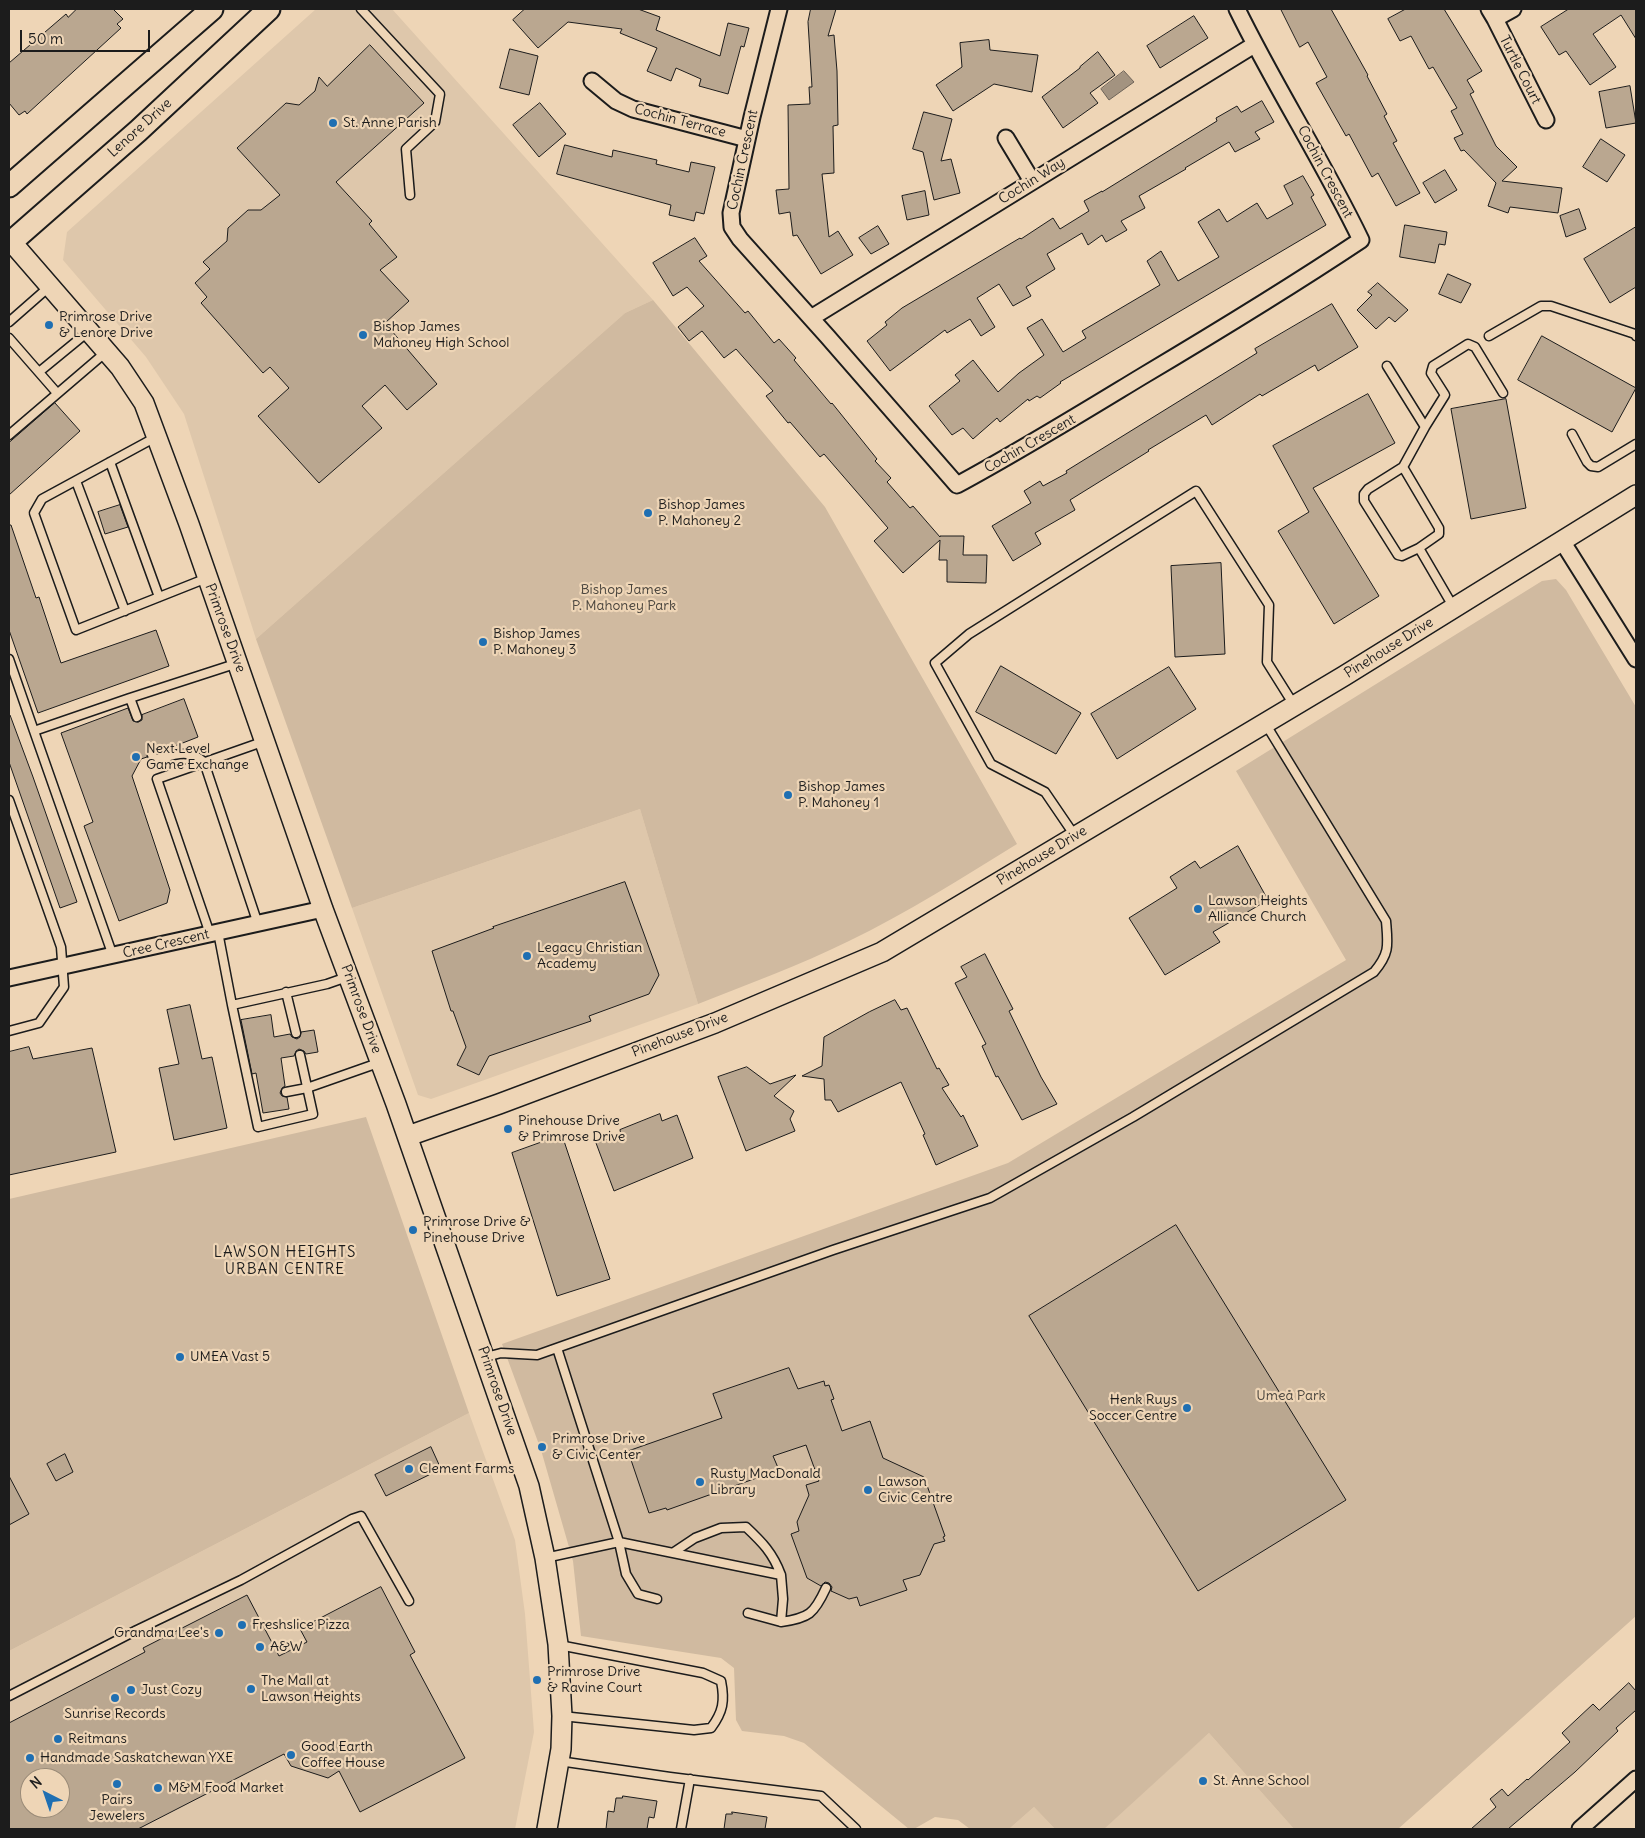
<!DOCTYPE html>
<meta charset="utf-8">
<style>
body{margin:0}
#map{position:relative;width:1645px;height:1838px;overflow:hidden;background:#eed5b6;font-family:Delius,sans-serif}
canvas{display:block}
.frame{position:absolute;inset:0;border:10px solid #1c1c1c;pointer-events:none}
.north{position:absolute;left:20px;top:1768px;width:50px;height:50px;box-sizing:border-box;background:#eed5b6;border:1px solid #9a8b78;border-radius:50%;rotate:319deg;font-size:14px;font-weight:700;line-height:20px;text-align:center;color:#1c1c1c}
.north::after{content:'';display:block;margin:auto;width:18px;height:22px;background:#1f6fb2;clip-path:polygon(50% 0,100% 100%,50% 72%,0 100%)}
.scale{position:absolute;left:20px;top:30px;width:130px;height:22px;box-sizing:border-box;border:2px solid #1c1c1c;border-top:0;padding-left:6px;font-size:15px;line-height:18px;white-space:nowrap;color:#1c1c1c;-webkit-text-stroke:4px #eed5b6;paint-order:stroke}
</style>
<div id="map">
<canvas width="1645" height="1838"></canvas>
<div class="frame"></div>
<div class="north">N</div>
<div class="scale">50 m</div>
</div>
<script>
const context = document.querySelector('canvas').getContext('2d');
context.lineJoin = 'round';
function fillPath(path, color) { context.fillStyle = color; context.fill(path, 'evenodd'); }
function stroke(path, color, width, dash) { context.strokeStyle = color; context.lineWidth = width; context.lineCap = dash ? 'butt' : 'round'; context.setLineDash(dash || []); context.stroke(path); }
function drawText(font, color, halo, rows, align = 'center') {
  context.font = font + ' Delius,sans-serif'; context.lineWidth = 4.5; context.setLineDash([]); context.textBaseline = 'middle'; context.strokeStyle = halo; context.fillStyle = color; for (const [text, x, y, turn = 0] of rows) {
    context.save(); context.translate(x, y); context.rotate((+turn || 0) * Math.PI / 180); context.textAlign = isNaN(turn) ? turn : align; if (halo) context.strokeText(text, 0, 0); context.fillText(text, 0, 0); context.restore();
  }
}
const built = new Path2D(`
 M316,9H392L653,300L625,313L256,639L184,414L146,357L63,260L67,232Z
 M640,809L698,1004L431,1099L418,1095L352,908Z
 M469,1413L515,1540L525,1614L534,1732L515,1829H9V1651ZM30,1778H60V1808H30Z
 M1209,1733L1294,1829H1101Z
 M1034,1807L1055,1829H1009Z`);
const green = new Path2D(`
 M653,300L825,507L1017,844C962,878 907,913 849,941C800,965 749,984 698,1004L640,809L352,908L256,639L625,313Z
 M1556,579L1566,590L1636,707V1616L1398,1829H1294L1209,1733L1104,1829H1055L1034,1807L1009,1829H970L958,1820L935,1817L914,1829H909L804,1743L784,1736L742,1731L736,1720L734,1668L721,1658L581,1636L573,1561L541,1450L502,1344L1008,1163L1346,960L1236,771L1542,581Z
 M366,1117L469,1413L9,1651V1199Z`);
const water = new Path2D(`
 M1124,71L1134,82L1109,100L1101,89Z`);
const building = new Path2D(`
 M77,9H113L123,19L117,24L121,28L27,114L25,111L19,115L9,103V63L66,14L68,17Z
 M525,9H638L660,17L656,30L720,56L728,23L749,28L744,47L741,46L728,94L699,86L701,79L676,68L671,81L647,71L657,48L620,33L622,29L568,22L538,48L513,20Z
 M811,9H836L828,36L834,35L837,71L838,125L833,126L834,173L822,174L829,237L838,231L853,255L821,274L797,235L793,236L790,212L779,214L776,190L789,189L788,105L810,104L809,87H812L808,22Z
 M1281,9H1331L1368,75L1367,76L1387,114L1384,116L1397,141L1393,143L1420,193L1396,206L1378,173L1372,177L1349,134L1346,136L1316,83L1327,77L1308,42L1300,47Z
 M1406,9H1444L1482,71L1467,80L1474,92L1470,94L1496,146L1517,167L1502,181L1562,188L1558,213L1510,207L1508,213L1488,206L1496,183L1464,150L1461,151L1454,138L1463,134L1451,111L1457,108L1433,67L1429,69L1411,36L1400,41L1388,19Z
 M1569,9H1636V39L1621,15L1593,34L1616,67L1590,85L1566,51L1559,55L1541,27Z
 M1194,16L1208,38L1160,68L1147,46Z
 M989,40L990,50L1038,55L1032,92L994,84L953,111L936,85L962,67L960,43Z
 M370,45L424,103L336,182L372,221L369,224L397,257L380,270L409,301L385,323L437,384L407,410L385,385L362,406L382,428L319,483L258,416L289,388L270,367L263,373L201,303L207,297L195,283L210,269L203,262L227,241L228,228L248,210H261L280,195L237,148L286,103L299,105L315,91L319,77L327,86Z
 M510,49L538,56L529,95L500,88Z
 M1098,52L1115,75L1090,93L1098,103L1063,128L1042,97L1080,68V67Z
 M1630,86L1636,123L1606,128L1599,92Z
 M1262,101L1274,122L1255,132L1260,139L1235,152L1229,142L1185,168L1186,169L1139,196L1145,208L1121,221L1127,230L1106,242L1102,235L1088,245L1082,233L1047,254L1055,269L1026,287L1031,296L1013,306L999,284L977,298L995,327L981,336L970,319L947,333L945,330L890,371L867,341L887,325L885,322L902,308L1020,238L1021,239L1053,218L1060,229L1089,211L1084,201L1102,191V192L1217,121L1216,118L1237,106L1241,112Z
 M540,103L566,134L539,157L513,125Z
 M924,112L952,119L941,161L951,159L960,193L934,200L923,152L913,149Z
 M1601,139L1625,155L1607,182L1583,167Z
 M565,145L612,157L613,150L657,160L656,164L689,172L691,162L715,167L704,214L696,212L694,221L669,215L671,205L557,174Z
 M1445,170L1457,190L1435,203L1423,183Z
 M1303,176L1314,195L1311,197L1326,225L1060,382L1061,383L1040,398L1037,396L1029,401L1028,399L1000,422L997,418L973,439L963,428L952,435L929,406L960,381L955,375L973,360L998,392L1019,373L1044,355L1027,328L1042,319L1063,352L1086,338L1082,331L1160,285L1147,261L1161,251L1178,281L1219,257L1198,222L1219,209L1227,222L1257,203L1267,219L1293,204L1284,186Z
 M925,191L929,215L907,220L902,196Z
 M1579,209L1586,229L1566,237L1560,216Z
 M1405,225L1447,232L1445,245L1439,244L1435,263L1400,257Z
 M878,226L889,244L871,254L859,238Z
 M1636,227V287L1610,303L1584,259Z
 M695,238L707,256L699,261L745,313L748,311L774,343L779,339L796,358L794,360L831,404L832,403L877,459L875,461L891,478L887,482L910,508L913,506L940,537V536H964L963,555H987L986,583L947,582V560H939L940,540L903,573L874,541L888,528L824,454L820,457L790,422L788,423L766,396L773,391L736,349L724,358L702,331L689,341L678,327L704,306L687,287L673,296L653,263Z
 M1448,274L1471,284L1461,303L1439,294Z
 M1378,283L1408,310L1395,322L1389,317L1376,329L1357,310L1372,295L1368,292Z
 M1332,304L1358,347L1318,371L1315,365L1262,396L1260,394L1212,425L1206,415L1148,450L1149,451L1070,500L1075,510L1035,533L1041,544L1013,561L992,526L1031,503L1024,491L1040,481L1043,486L1067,473L1066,471L1257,353L1255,349Z
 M1542,336L1636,388L1612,432L1518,380Z
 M1368,394L1395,443L1313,488L1379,596L1334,624L1278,531L1309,512L1273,446Z
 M1506,399L1526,508L1471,519L1451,409Z
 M55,403L80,431L9,495V443Z
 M120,505L128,527L105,534L98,512Z
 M9,525H11L36,598L39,597L61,663L156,630L169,666L38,713L9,630Z
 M1221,563L1225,654L1175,657L1171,566Z
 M1001,666L1081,713L1056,754L976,712Z
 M1169,667L1196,709L1117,759L1091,714Z
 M184,699L198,737L157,753L154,750H149L147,757L141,759L132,776L170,890L167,903L119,921L84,826L93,822L61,733L128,708L133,721L138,722L142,720V715Z
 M9,715H10L33,777L77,902L60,908L9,762Z
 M1238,846L1268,900L1213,932L1220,942L1165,975L1129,918L1177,888L1170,877L1195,861L1200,868Z
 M625,882L659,975L649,994L589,1016L591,1021L489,1056L479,1075L457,1065L466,1047L453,1011H451L432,951L494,928L493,927Z
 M985,954L1013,1009L1009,1011L1041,1077L1057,1104L1022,1120L998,1076L996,1077L982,1046L986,1044L955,983L967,977L961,967Z
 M895,1000L901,1010L907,1008L937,1069L939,1068L949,1085L942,1088L961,1117L963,1115L978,1146L936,1165L923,1135L925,1134L901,1082L838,1112L831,1100H825L824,1079L802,1076L822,1066L824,1037L869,1012Z
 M190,1005L202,1059L212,1057L227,1128L174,1140L159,1068L179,1064L167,1010Z
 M271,1015L274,1037L290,1034L292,1037L297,1039L300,1037L301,1032L314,1030L318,1052L306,1054L304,1051L299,1049L296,1051L294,1056L281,1058L285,1086L282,1088L280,1093L282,1096L287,1097L289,1109L263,1113L256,1073L252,1074L241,1020Z
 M29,1047L33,1059L92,1048L116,1152L9,1175V1052Z
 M747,1067L770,1084L796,1075L774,1096L794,1111L790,1119L795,1131L746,1151L718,1077Z
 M660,1114L662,1121L677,1115L693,1158L614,1191L596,1143L621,1135L620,1130Z
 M562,1135L610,1279L557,1296L512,1153Z
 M1176,1225L1346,1500L1198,1591L1029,1316Z
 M789,1368L798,1389L824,1381L825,1386L829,1385L834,1399L831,1400L842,1431L870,1421L883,1458L924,1477L945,1536L943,1537L945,1541L934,1544L920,1575L903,1580L907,1590L860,1606L857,1597L849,1599L831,1591L832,1587L829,1583L825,1582L821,1586L807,1578L791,1534L799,1531L797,1522L809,1495L806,1485L819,1481L806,1445L773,1456L779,1470L667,1510L666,1508L649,1513L628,1451L722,1418L713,1394Z
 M431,1447L441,1469L386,1496L375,1475Z
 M65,1454L73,1472L56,1481L47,1464Z
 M9,1476L29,1514L9,1525Z
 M381,1587L415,1652L410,1655L465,1758L360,1812L339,1771L328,1778L291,1766L284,1754L138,1829H9V1723L145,1652L143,1648L247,1595L279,1656L307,1642L300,1629ZM30,1778H60V1808H30Z
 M1629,1683L1636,1691V1710L1616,1728L1618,1731L1575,1772L1508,1829H1471L1496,1807L1490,1799L1502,1789L1508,1796L1527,1779L1528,1780L1570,1742L1562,1733L1593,1704L1599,1710Z
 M623,1796L657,1801L654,1818L649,1817L647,1829H606L608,1811L614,1812L616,1798H622Z
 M732,1812L767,1817L765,1829H724L726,1814H732Z`);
const service = new Path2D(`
 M361,9L440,94L435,122L406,149L410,195
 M9,322L50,286
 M1489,336L1541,306H1551L1635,334L1636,336
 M9,338L57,393
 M1387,366L1425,427L1403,467
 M39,372L89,331
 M1425,427L1445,395L1431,373L1433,366L1468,344L1475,347L1503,393
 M1572,434L1587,462L1591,466L1598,467L1636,444
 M9,435L106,352
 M156,437L42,499L34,513L76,630L207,578
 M110,462L159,597
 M76,481L125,611
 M1419,548L1402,556L1398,555L1364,501V494L1368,489L1403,467L1439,528V534L1419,548L1454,608
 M9,659L34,731
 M137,717L130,698L238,663
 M152,755L155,759H159C176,754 190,749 204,762L258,924
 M9,800L61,947L64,987L39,1023L9,1031
 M1075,836L1045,792L991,764L935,663L969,634L1196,491L1269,605L1267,662L1294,705
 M218,932L232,1005L327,984L347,977
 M210,934L157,779L265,741
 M113,956L34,731L130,698
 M286,992L296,1033
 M232,1005L258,1127L313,1114L300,1055
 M286,1092L307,1088L381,1062
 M557,1348L619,1542L626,1574L638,1594L657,1599
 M486,1357L501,1353L537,1355L833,1250L990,1198L1133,1117L1374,972C1390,953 1388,945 1386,921L1265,723
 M545,1558L619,1542L781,1575C773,1553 762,1542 746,1527L721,1528L695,1538L674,1552
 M748,1613L781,1622L783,1599L781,1575
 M781,1622C809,1618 814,1614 826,1588
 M559,1645L703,1673L721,1681C725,1701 723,1712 711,1728L694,1730L562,1716
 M9,1696L137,1630L241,1580L352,1519L361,1516L409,1601
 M559,1761L670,1777L821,1796L856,1829
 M681,1829L690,1779`);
const minor = new Path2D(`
 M779,9L752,117L731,213L732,227L740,239L827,336L957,485C1020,451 1080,414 1141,377C1215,333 1289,288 1361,240C1323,161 1275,87 1237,9
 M1489,9L1495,19L1513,9
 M1495,19L1546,120
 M592,81L616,101L633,109L747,139
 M1006,138L1032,181
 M811,318L1254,45
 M1562,541L1636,659
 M9,978L323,909
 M1580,1829L1636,1779`);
const tertiary = new Path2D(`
 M9,239L120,367L144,403L189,524L323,909L396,1104L529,1486L545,1558L558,1644L562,1716L561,1749L547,1829
 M408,1136L499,1104L715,1023L882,952L1344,676L1636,495`);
const secondary = new Path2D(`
 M9,186L212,9
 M9,244L138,131L269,9`);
const markers = [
 [333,123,5,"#1f6fb2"],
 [49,325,5,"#1f6fb2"],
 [363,335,5,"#1f6fb2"],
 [648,513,5,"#1f6fb2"],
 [483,642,5,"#1f6fb2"],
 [136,757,5,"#1f6fb2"],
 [788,795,5,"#1f6fb2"],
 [1198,909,5,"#1f6fb2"],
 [527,956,5,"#1f6fb2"],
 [508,1129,5,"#1f6fb2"],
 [413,1230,5,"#1f6fb2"],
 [180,1357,5,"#1f6fb2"],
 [1187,1408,5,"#1f6fb2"],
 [542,1447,5,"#1f6fb2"],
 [409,1469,5,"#1f6fb2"],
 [700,1482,5,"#1f6fb2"],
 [868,1490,5,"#1f6fb2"],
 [242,1625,5,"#1f6fb2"],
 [219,1633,5,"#1f6fb2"],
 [260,1647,5,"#1f6fb2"],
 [537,1680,5,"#1f6fb2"],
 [251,1689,5,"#1f6fb2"],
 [131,1690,5,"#1f6fb2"],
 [115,1698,5,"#1f6fb2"],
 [58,1739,5,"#1f6fb2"],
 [291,1755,5,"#1f6fb2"],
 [30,1758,5,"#1f6fb2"],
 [1203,1781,5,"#1f6fb2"],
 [117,1784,5,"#1f6fb2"],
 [158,1788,5,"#1f6fb2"]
];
const streetNames = [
 ["Turtle Court",1520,70,63],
 ["Cochin Terrace",680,121,15],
 ["Lenore Drive",140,128,-42],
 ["Cochin Crescent",743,160,-78],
 ["Cochin Crescent",1325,172,62],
 ["Cochin Way",1032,181,-32],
 ["Cochin Crescent",1030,444,-30],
 ["Primrose Drive",225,628,70],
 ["Pinehouse Drive",1389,648,-32],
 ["Pinehouse Drive",1042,856,-31],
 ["Cree Crescent",166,944,-13],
 ["Primrose Drive",361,1009,70],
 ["Pinehouse Drive",680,1035,-21],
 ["Primrose Drive",497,1391,71]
];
const poiNames = [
 ["St. Anne Parish",343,123],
 ["Primrose Drive",59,317],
 ["& Lenore Drive",59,333],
 ["Bishop James",373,327],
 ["Mahoney High School",373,343],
 ["Bishop James",658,505],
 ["P. Mahoney 2",658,521],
 ["Bishop James",493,634],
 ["P. Mahoney 3",493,650],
 ["Next Level",146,749],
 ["Game Exchange",146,765],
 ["Bishop James",798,787],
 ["P. Mahoney 1",798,803],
 ["Lawson Heights",1208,901],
 ["Alliance Church",1208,917],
 ["Legacy Christian",537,948],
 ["Academy",537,964],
 ["Pinehouse Drive",518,1121],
 ["& Primrose Drive",518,1137],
 ["Primrose Drive &",423,1222],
 ["Pinehouse Drive",423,1238],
 ["UMEA Vast 5",190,1357],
 ["Henk Ruys",1177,1400,"right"],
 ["Soccer Centre",1177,1416,"right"],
 ["Primrose Drive",552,1439],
 ["& Civic Center",552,1455],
 ["Clement Farms",419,1469],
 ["Rusty MacDonald",710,1474],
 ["Library",710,1490],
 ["Lawson",878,1482],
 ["Civic Centre",878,1498],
 ["Freshslice Pizza",252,1625],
 ["Grandma Lee's",209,1633,"right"],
 ["A&W",270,1647],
 ["Primrose Drive",547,1672],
 ["& Ravine Court",547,1688],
 ["The Mall at",261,1681],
 ["Lawson Heights",261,1697],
 ["Just Cozy",141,1690],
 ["Sunrise Records",115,1714,"center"],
 ["Reitmans",68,1739],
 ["Good Earth",301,1747],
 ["Coffee House",301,1763],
 ["Handmade Saskatchewan YXE",40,1758],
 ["St. Anne School",1213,1781],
 ["M&M Food Market",168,1788],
 ["Pairs",117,1800,"center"],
 ["Jewelers",117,1816,"center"]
];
const parkNames = [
 ["Bishop James",624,590],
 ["P. Mahoney Park",624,606],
 ["Umeå Park",1291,1396]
];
const neighbourhoodNames = [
 ["LAWSON HEIGHTS",285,1253],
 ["URBAN CENTRE",285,1270]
];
fillPath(built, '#dec7ab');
fillPath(green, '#d0baa0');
fillPath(water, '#a39380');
stroke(water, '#6d6358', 1);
fillPath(building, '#baa790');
stroke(building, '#1c1c1c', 1);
stroke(service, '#1c1c1c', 11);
stroke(minor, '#1c1c1c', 19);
stroke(tertiary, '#1c1c1c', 22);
stroke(secondary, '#1c1c1c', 25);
stroke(service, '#eed5b6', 8);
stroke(minor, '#eed5b6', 15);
stroke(tertiary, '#eed5b6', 19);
stroke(secondary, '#eed5b6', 21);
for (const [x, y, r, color] of markers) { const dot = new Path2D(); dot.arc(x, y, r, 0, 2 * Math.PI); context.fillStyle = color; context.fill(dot); stroke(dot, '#eed5b6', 2); }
drawText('14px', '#1c1c1c', '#eed5b6', streetNames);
drawText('14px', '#1c1c1c', '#eed5b6', poiNames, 'left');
drawText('14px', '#49443d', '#eed5b6', parkNames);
context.letterSpacing = '1px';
drawText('15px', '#1c1c1c', '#eed5b6', neighbourhoodNames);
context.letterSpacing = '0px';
</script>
